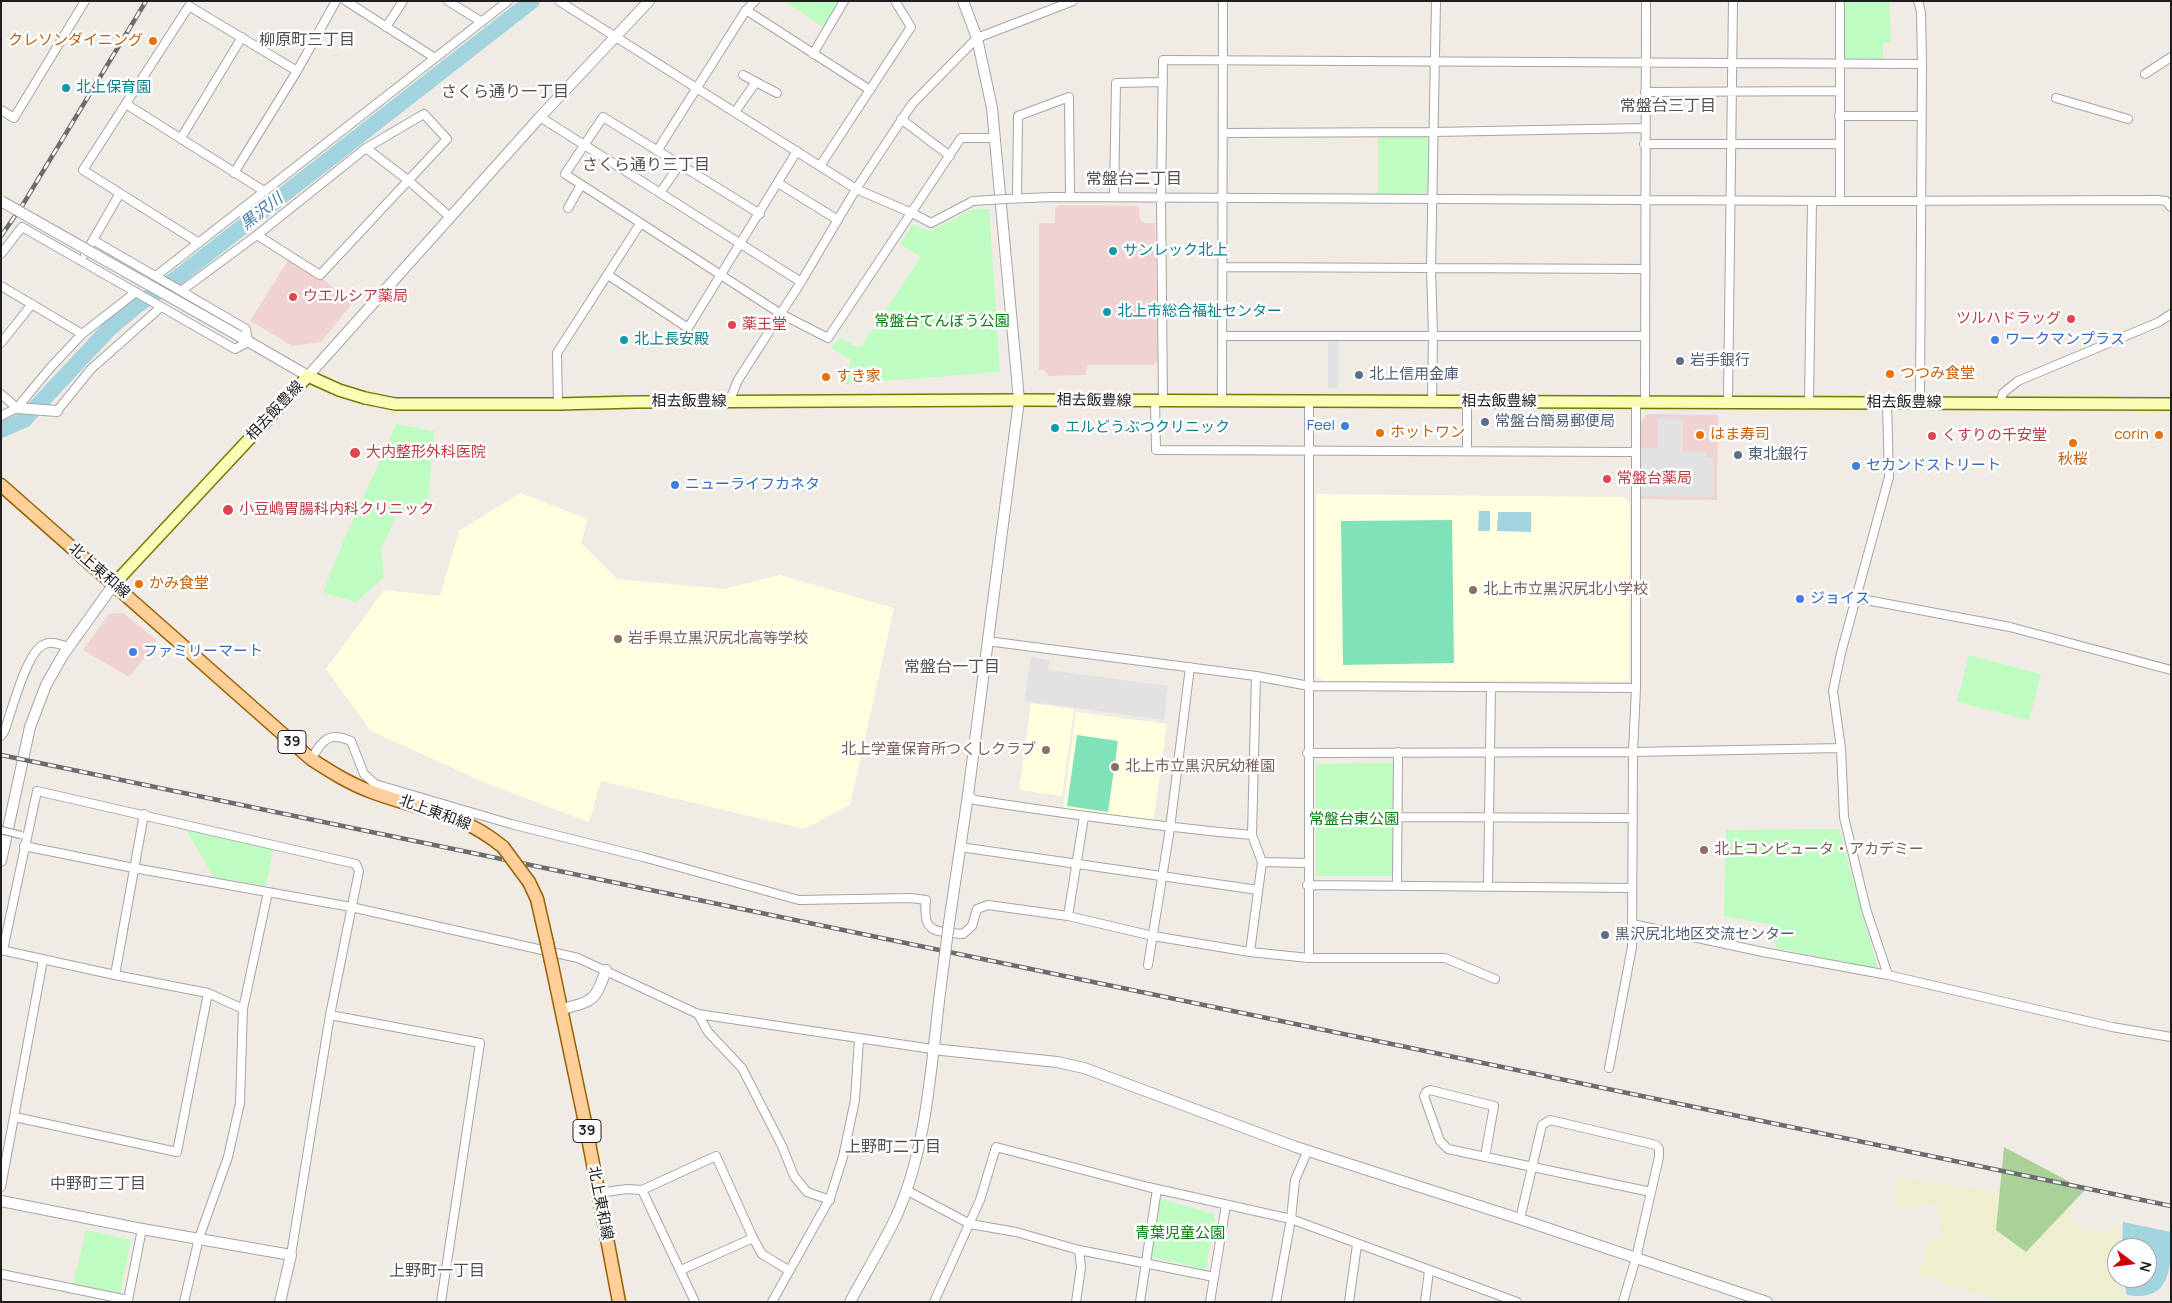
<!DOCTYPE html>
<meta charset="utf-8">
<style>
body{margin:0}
#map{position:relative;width:2172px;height:1303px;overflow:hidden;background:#f0ebe4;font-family:Manrope,sans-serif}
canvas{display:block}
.frame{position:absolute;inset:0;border:2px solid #1e1e1e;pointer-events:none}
.north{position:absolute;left:2107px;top:1238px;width:50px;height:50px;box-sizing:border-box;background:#fff;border:1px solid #a5a5a5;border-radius:50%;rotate:105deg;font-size:14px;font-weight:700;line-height:20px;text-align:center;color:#1e1e1e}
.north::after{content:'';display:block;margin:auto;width:18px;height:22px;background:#cd0008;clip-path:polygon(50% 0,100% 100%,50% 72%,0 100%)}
</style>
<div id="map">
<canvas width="2172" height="1303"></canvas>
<div class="frame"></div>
<div class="north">N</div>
</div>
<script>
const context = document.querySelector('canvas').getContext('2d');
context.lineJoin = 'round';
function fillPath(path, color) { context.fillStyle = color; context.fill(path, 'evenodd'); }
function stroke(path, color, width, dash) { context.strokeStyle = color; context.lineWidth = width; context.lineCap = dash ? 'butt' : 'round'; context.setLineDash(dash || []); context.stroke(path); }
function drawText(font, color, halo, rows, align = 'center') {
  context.font = font + ' Manrope,"Noto Sans JP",sans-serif'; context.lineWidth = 5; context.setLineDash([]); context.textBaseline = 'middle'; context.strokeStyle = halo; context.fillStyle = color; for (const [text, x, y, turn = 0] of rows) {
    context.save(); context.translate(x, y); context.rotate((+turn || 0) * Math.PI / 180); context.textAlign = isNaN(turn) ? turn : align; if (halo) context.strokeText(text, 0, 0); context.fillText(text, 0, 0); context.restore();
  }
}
const commercial = new Path2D(`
 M1059,205L1139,206L1140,219L1144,223H1155L1158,360L1154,365H1087L1086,375L1049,376L1044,370H1039V223H1055V209Z
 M289,259L327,282L351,305L321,342L293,346L250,321Z
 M1647,414L1718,415L1717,500L1639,499L1640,422Z
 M123,613L155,639L156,643L129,677L83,650L109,614Z`);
const education = new Path2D(`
 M520,493L588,519L581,543L617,579L724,589L780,575L894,608L850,805L804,829L601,781L589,822L483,782L371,731L326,669L384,590L440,596L459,531Z
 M1316,494L1624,497L1630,504L1629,681H1324L1316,676Z
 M1031,703L1074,709L1062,796L1019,790Z
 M1076,712L1167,724L1153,824L1063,809Z`);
const farmland = new Path2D(`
 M1897,1178L1970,1188L2073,1209L2074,1227L2101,1233L2119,1224L2116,1284L2121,1295L2130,1302H2004L1918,1274L1930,1236L1942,1239L1937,1204L1895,1207Z`);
const forest = new Path2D(`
 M2004,1147L2085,1190L2026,1252L1996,1230Z`);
const park = new Path2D(`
 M784,1H840L823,27Z
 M1845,1H1889L1891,43H1883V60H1844Z
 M1378,135L1430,136L1428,193L1378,194Z
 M973,209H989L1000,372L844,384L851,360L831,348L839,338L860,348L921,257L900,244L912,225L931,231Z
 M396,424L434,431L427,509L398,512L381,550L384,577L356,602L323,593C344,535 372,481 396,424Z
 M1969,655L2041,674L2029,720L1957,702Z
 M1393,763V876H1316V764Z
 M189,824L275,841L266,886L214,877L188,833Z
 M1839,829L1878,969L1777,948L1768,924L1724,916L1726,830Z
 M1154,1197L1215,1214L1206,1270L1145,1255Z
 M86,1230L131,1240L120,1295L73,1284Z`);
const pitch = new Path2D(`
 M1452,520L1454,663L1343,665L1341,521Z
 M1077,735L1118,741L1108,812L1067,806Z`);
const parking = new Path2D(`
 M1338,341V388H1328V342Z
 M1658,418L1683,419V452H1707V457H1714V497L1641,496V448H1658Z
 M1031,657L1049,660L1048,670L1168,686L1164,720L1024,701Z`);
const water = new Path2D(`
 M1479,511H1490V531H1478Z
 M1498,512H1531V532L1497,531Z
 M2123,1222L2171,1232C2171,1266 2172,1303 2127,1295L2123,1278H2147V1248H2122Z`);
const river = new Path2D(`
 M1,430L24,420L110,328L135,307L178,277L532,1`);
const minor = new Path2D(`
 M346,1L435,58
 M448,1L482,22
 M559,1L856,189L912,213L931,223L973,201
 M1918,1L1921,12L1922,64L1920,403
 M746,10L870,90
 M386,27L403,1
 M813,54L844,1
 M2145,74L2171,57
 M743,75L756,82
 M1645,92L1839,91
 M2056,98L2128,119
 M126,104L264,191
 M1,110L14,118L85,1
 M735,112L756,82L777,93
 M1839,116H1921
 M540,117L801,282
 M901,119L950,156
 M1223,133L1433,132L1645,128
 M181,138L242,37
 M1644,144H1840
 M366,148L409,181L450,217
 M657,151L746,10L755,1
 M820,166L911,27L895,1
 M234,173L297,71L336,1
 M778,183L838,220
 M660,193L680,164
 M1114,197L1116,83L1163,82
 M1017,198L1018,116L1069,97L1070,197
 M1006,199L1051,197L1840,201L2158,200L2166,201L2171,207
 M1840,201V1
 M568,208L581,185
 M760,214L603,117L565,174L781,314L828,338L961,138H994
 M93,240L181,291
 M199,243L83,170L189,6L297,71
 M1,254L22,227L235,349L248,342L246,329L181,291L257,235L366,148L424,114L447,139L320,275L257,235
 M85,254L120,193
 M1223,267L1644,269
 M608,275L688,328L797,151
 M156,276L508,1
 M1,286L82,334L136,292
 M1222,336H1645
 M1,343L32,304
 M1,394L17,408
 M1155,401L1156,450L1636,452
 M1163,401L1161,198L1163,60L1922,64
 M1222,401L1223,1
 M729,402L738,380L801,282L856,189L912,104L977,38L1073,1
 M1432,402L1433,335L1431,268L1436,1
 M1645,402L1646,1
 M1728,402L1733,1
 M1809,403L1812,201
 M1887,403L1889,477L1841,653L1833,691L1841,748L1844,817L1866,909L1888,975
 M558,404L557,353L640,224
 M2000,404L2003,393L2018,381L2159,322L2171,314
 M57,411L91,369L161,307
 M1,416L17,408L50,368L82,334
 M1467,451V402
 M1856,598L2010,627L2171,670
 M987,641L1256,676L1309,686L1636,688
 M1,736L5,730C11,712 27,652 43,645C51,640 61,645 69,647
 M1307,753L1633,752L1841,748
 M311,759C323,740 328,731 351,741L364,774L375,784L511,824L643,857L799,900L911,898L926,900C922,934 935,931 963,934L972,926L977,909L988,905L1068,916L1153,936L1250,952L1309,958H1445L1495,979
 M968,795L975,800C1067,814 1159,827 1252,835
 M1398,817L1633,818
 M24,846L134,868L351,907L578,958L698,1014L932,1049
 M960,847L1258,890
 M1262,862L1307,863
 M1397,884L1398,752
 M1307,885L1632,888
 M1488,885L1491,687
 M1068,916L1084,817
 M1632,924L1763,952L1888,975L2112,1027L2171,1037
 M1,950L115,975L208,993L243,1009
 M3,950L37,791L356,864L359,871L330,1015L291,1255
 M1250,952L1262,862L1252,835L1256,676
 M1309,958V401
 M1148,965L1170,828L1190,667
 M115,975L144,814
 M698,1014L708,1032L742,1068L782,1146L794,1176L807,1192L830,1200
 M330,1015L480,1043L441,1302
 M1609,1068L1632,947L1633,752L1636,688V402
 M15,1117L177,1152L208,993
 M1485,1157L1494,1106L1430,1090L1426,1092L1424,1096L1440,1141L1448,1149L1651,1192
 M1,1187L43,960
 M642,1190L695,1302
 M906,1190L970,1224L1016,1232L1079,1250L1214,1277
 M598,1193L627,1189L642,1190L716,1156L753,1238L762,1254L788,1270
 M1520,1219L1542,1125L1550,1120L1656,1145L1659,1149V1157L1636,1258L1623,1302
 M681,1270L753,1238
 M1,1274L128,1300L142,1229
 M184,1302L199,1238L228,1157L240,1103L243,1009L268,892
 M772,1302L830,1198L843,1157L855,1100L859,1039
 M934,1302L980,1200L996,1147L1148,1187L1291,1219L1517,1302
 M1076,1302L1081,1267L1079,1250
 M1140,1302L1157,1189
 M1210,1302L1226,1205
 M1276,1302L1291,1219L1295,1180L1308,1150
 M1349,1302L1357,1245
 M1425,1302L1429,1271`);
const tertiary = new Path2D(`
 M239,336L308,376L540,117L649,1
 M17,408L57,411
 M1,861L30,727L46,685L63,655L114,584
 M949,923L968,795L1019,400L992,108L977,38L963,1
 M562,1009C593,1001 595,1002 606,970
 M932,1049L1057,1062L1084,1068L1296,1147L1520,1219L1767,1302
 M1,1201L142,1229L291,1255L280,1302
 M850,1302C865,1274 882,1246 896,1217C928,1146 931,1062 941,985`);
const secondary = new Path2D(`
 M114,584L308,376L339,390L365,398L395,404H558L635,402L1019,400L2171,404`);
const primary = new Path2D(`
 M1,485L311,759C331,772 350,784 372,792C422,811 459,811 503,847
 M529,882L537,899L547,943
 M551,961L586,1127L619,1302`);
const rail = new Path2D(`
 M1,236L22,206L146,1
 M1,755L2171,1206`);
const pedestrianBridge = new Path2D(`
 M1,830L21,835`);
const minorBridge = new Path2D(`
 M973,201L1006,199`);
const tertiaryBridge = new Path2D(`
 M1,201L239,336
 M941,985L949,923`);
const primaryBridge = new Path2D(`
 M503,847L529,882
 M547,943L551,961`);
const markers = [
 [153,41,5,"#e8710a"],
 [66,88,5,"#0f9aa8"],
 [1113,251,5,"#0f9aa8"],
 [293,297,5,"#e0444e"],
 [1107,312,5,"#0f9aa8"],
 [2071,319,5,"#e0444e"],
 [732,325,5,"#e0444e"],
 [624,340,5,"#0f9aa8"],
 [1995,340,5,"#3f7fe0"],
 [1680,361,5,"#5c6f8a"],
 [1890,374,5,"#e8710a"],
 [1359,375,5,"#5c6f8a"],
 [826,377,5,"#e8710a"],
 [1485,422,5,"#5c6f8a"],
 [1345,426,5,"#3f7fe0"],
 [1055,428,5,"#0f9aa8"],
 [1380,433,5,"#e8710a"],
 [1700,435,5,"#e8710a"],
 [2159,435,5,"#e8710a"],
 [1932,436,5,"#e0444e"],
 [2073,443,5,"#e8710a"],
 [355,453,6,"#e0444e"],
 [1738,455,5,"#5c6f8a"],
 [1856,466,5,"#3f7fe0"],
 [1607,479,5,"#e0444e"],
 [675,485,5,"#3f7fe0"],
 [228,510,6,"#e0444e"],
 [139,584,5,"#e8710a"],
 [1473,590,5,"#8d6e63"],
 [1800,599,5,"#3f7fe0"],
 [618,639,5,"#8d6e63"],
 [133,652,5,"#3f7fe0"],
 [1046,750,5,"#8d6e63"],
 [1115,767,5,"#8d6e63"],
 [1704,850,5,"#8d6e63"],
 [1605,935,5,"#5c6f8a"]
];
const shields = [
 [292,742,28],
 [587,1131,28]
];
const shieldNames = [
 ["39",292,742],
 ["39",587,1131]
];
const foodNames = [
 ["クレソンダイニング",143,41,"right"],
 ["つつみ食堂",1900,374],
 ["すき家",836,377],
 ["ホットワン",1390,433],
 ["はま寿司",1710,435],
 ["corin",2149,435,"right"],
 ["秋桜",2073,460,"center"],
 ["かみ食堂",149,584]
];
const cultureNames = [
 ["北上保育園",76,88],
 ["サンレック北上",1123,251],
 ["北上市総合福祉センター",1117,312],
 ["北上長安殿",634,340],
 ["エルどうぶつクリニック",1065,428]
];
const healthNames = [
 ["ウエルシア薬局",303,297],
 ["ツルハドラッグ",2061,319,"right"],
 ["薬王堂",742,325],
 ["くすりの千安堂",1942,436],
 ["大内整形外科医院",366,453],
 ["常盤台薬局",1617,479],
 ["小豆嶋胃腸科内科クリニック",239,510]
];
const parkNames = [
 ["常盤台てんぼう公園",942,322],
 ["常盤台東公園",1354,820],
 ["青葉児童公園",1180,1234]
];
const shopNames = [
 ["ワークマンプラス",2005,340],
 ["Feel",1335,426,"right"],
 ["セカンドストリート",1866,466],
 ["ニューライフカネタ",685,485],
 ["ジョイス",1810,599],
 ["ファミリーマート",143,652]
];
const serviceNames = [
 ["岩手銀行",1690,361],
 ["北上信用金庫",1369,375],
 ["常盤台簡易郵便局",1495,422],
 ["東北銀行",1748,455],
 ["黒沢尻北地区交流センター",1615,935]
];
const streetNames = [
 ["相去飯豊線",1094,401,1],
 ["相去飯豊線",689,402],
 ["相去飯豊線",1499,402],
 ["相去飯豊線",1904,403],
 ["相去飯豊線",275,411,-47],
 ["北上東和線",99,571,41],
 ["北上東和線",435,813,20],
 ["北上東和線",600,1203,79]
];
const educationNames = [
 ["北上市立黒沢尻北小学校",1483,590],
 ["岩手県立黒沢尻北高等学校",628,639],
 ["北上学童保育所つくしクラブ",1036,750,"right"],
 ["北上市立黒沢尻幼稚園",1125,767],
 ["北上コンピュータ・アカデミー",1714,850]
];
const neighbourhoodNames = [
 ["柳原町三丁目",307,41],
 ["さくら通り一丁目",505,93],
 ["常盤台三丁目",1668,107],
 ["さくら通り三丁目",646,166],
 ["常盤台二丁目",1134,180],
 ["常盤台一丁目",952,668],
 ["上野町二丁目",893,1148],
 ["中野町三丁目",98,1185],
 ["上野町一丁目",437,1272]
];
const waterNames = [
 ["黒沢川",262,212,-38]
];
fillPath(commercial, '#f1d2d2');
fillPath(education, '#fffede');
fillPath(farmland, '#eeefce');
fillPath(forest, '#aad197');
fillPath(park, '#bffcc1');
fillPath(pitch, '#7fe2b8');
fillPath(parking, '#e2e2e2');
fillPath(water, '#a2d4df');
stroke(river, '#a2d4df', 16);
stroke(minor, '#a5a5a5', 10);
stroke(tertiary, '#a5a5a5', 12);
stroke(secondary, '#727b00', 14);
stroke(primary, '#996000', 15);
stroke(minor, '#fff', 8);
stroke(tertiary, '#fff', 10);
stroke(secondary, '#fbfcb6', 11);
stroke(primary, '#ffcf9a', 12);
stroke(rail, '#6c6c6c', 4.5);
stroke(rail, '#fff', 2.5, [8]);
stroke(pedestrianBridge, '#a5a5a5', 9, []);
stroke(minorBridge, '#a5a5a5', 10, []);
stroke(tertiaryBridge, '#a5a5a5', 12, []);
stroke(primaryBridge, '#996000', 15, []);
stroke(pedestrianBridge, '#fff', 6);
stroke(minorBridge, '#fff', 8);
stroke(tertiaryBridge, '#fff', 10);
stroke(primaryBridge, '#ffcf9a', 12);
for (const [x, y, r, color] of markers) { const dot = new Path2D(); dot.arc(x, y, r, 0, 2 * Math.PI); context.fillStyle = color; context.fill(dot); stroke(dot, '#fff', 2); }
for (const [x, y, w] of shields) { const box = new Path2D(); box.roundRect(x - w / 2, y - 11.5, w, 23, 4); context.fillStyle = '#fff'; context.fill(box); stroke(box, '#1e1e1e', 1); }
drawText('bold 14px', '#1e1e1e', null, shieldNames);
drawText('15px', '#c56008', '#fff', foodNames, 'left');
drawText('15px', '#0d838f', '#fff', cultureNames, 'left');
drawText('15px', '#be3a42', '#fff', healthNames, 'left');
drawText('15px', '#07820c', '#fff', parkNames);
drawText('15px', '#366cbe', '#fff', shopNames, 'left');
drawText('15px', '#4e5e75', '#fff', serviceNames, 'left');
drawText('15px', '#1e1e1e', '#fff', streetNames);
drawText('15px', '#785e54', '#fff', educationNames, 'left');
drawText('16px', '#515151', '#fff', neighbourhoodNames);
drawText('italic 16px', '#437baa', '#fff', waterNames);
</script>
